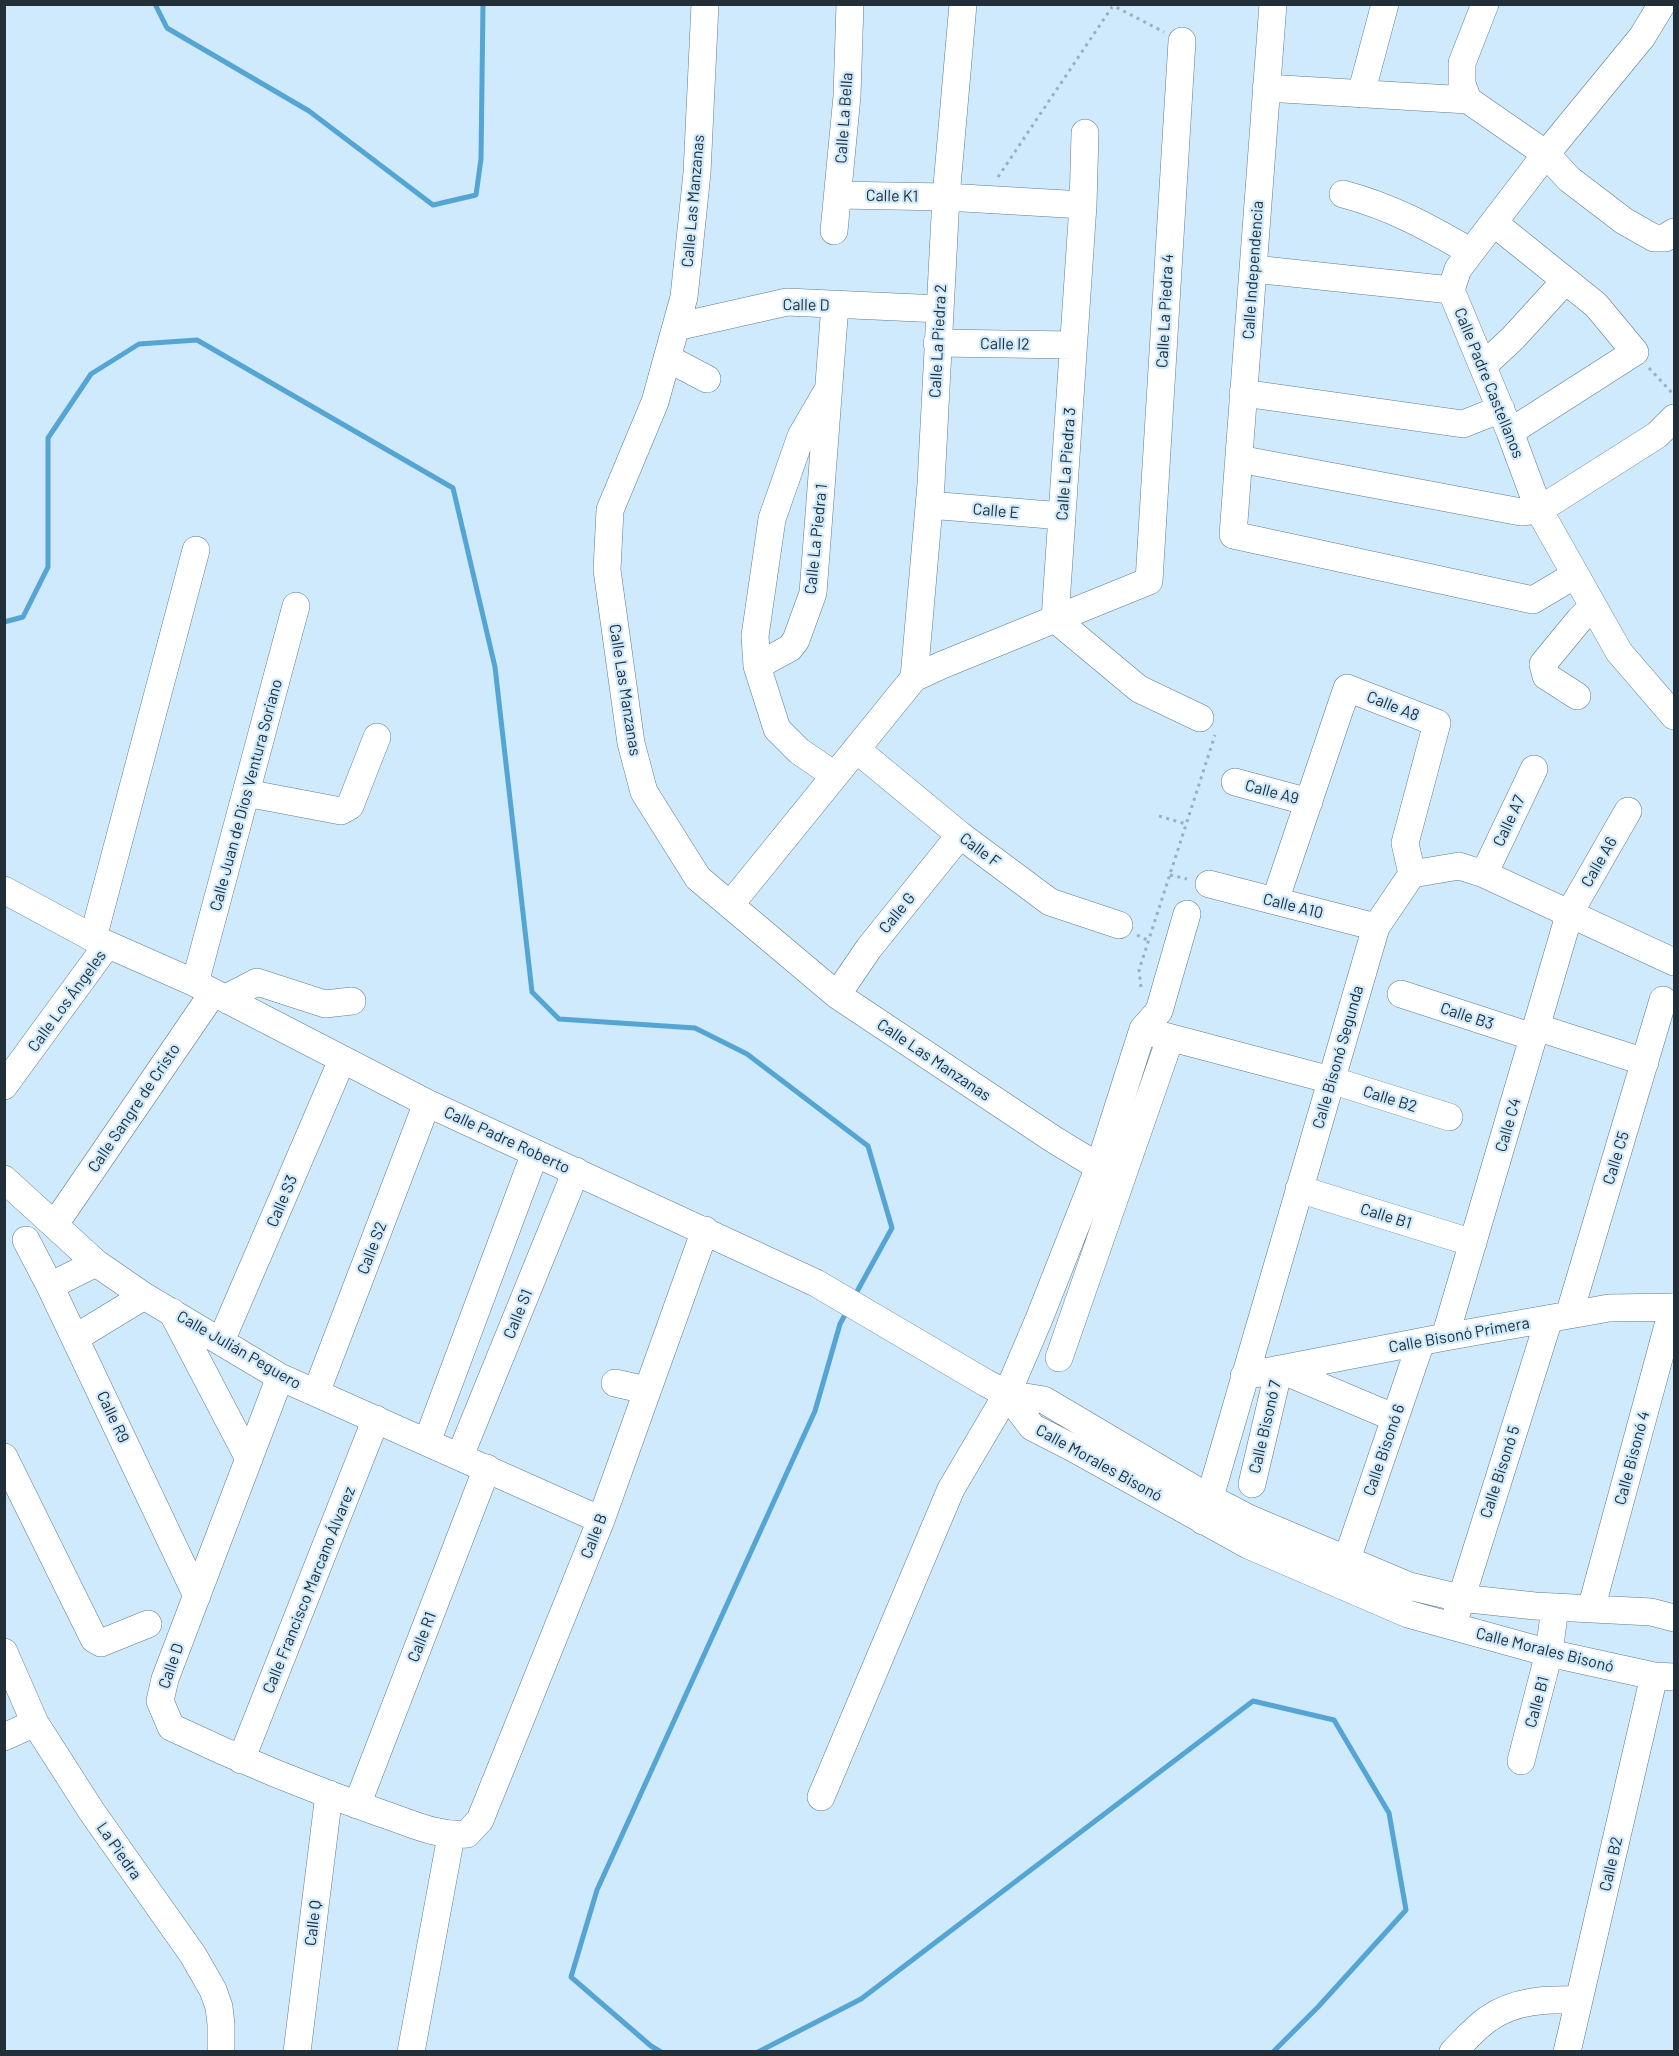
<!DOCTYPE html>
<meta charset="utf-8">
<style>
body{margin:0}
#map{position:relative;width:1679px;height:2056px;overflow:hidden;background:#cfeafc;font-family:Barlow,sans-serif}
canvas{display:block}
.frame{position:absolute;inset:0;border:6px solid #222f38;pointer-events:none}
</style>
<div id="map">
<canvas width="1679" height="2056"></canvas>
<div class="frame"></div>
</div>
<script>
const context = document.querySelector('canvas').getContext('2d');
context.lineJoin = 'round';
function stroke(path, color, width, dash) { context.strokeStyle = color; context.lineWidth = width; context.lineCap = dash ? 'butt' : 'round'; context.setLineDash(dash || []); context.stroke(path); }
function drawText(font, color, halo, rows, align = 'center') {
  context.font = font + ' Barlow,sans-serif'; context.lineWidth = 4.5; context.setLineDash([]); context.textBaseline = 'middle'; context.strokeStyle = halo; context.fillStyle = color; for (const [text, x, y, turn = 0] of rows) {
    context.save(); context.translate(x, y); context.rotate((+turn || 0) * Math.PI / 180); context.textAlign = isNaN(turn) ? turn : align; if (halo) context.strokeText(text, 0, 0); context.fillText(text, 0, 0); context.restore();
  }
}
const stream = new Path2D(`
 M155,4L167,28L309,111L433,205L476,195L481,159L483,4
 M4,622L23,617L48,567V438L91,374L139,344L197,340L453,488L495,667L532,992L559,1019L695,1028L747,1054L868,1146L892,1228L854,1297
 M661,2052L651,2046L571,1977L597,1890L815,1411L840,1324L847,1311
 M758,2052L861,1999L1253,1701L1334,1720L1389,1813L1406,1910L1318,2007L1273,2052`);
const path = new Path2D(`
 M1110,4L1164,32
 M998,177L1112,7
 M1649,368L1674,395
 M1159,816L1186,824
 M1170,875L1187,879
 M1137,935L1149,941
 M1141,987L1139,970L1215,735`);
const minor = new Path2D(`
 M705,4L697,173L684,297L655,402L610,510L607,570L631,743L644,792L698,878L837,995L1053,1139L1099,1167
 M1273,4L1233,535L1533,600L1575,575
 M1485,4L1462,63V84L1468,100L1546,154L1569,179L1624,221L1654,238H1665L1674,232
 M1662,4L1642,37L1546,154L1458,269L1451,290L1510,432L1539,510L1619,652L1674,716
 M1266,88L1468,100
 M1361,94L1385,4
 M1085,133L1083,205L1055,619L1139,689L1200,718
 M1343,194C1392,207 1428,227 1471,252
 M838,195L946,197L1083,205
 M1494,223L1596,305L1635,352L1510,432
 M834,231L847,96L850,4
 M1254,269L1451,290
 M676,327L787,302L940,309
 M937,343L1073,345
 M667,358L707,379
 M1483,366L1513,338L1565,281
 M829,388L801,436L772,519L755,636L757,666L777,729L799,751L834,775
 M1243,393L1463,424L1501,409
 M1239,459L1521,512L1539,510L1657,435L1674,418
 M929,505L1062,516
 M757,666L790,648L796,640L813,593L835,305
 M914,678L931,484L946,197L963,4
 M1577,696L1546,676L1543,664L1580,619L1593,607
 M856,749L960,835L1050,902L1119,925
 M1235,782L1309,802
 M246,793L341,811L350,806L377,737
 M1484,874L1534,769
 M1209,884L1376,927
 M4,890L93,938L195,983L427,1103L816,1283L986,1383L1007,1394L1044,1400L1208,1497L1248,1518L1409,1586L1460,1598L1535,1606L1651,1612L1674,1618
 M1275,901L1347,688L1437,723L1405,843L1412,874
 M730,905L914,678L942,665L1149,581L1182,41
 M93,938L196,550
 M195,983L296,606
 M1401,994L1533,1037
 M837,995L869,948L960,835
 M229,1001L232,995L257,982L325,1004L352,1001
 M1536,1027L1645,1062
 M1153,1033L1331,1080L1449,1117
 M4,1086L107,945
 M4,1179L96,1263L144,1296L280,1377L601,1520
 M1299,1189L1473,1243
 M55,1224L213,993
 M26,1240L50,1286L197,1596
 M50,1286L96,1263
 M172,1312L249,1459
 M1569,1315L1663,1000
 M1445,1337L1570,912L1628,811
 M75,1338L144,1296
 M221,1341L342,1060
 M1059,1358L1170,1039
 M1244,1376L1445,1337L1609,1308L1674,1307
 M280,1377L165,1679L160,1701L171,1727C240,1760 311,1789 383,1814C411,1823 438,1837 467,1834L480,1820L601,1520L705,1230
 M615,1383L646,1390
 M316,1393L427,1103
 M1007,1394L1032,1427L1071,1447L1248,1545L1408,1614L1549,1653L1654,1676L1674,1677
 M427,1442L535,1153
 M460,1456L576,1171
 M4,1457L94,1639L101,1643L148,1624
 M1252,1484L1279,1369L1395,1418
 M1203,1521L1376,927L1412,874L1459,866L1484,874L1674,962
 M1347,1559L1421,1342
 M1591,1609L1673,1307
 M1456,1615L1549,1319
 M4,1652L35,1723L92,1812L193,1955L213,1990L219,2007L221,2024V2052
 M4,1737L35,1723
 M241,1760L376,1419
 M1521,1761L1549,1653L1555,1607
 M821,1797L951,1489L1007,1394L1039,1319L1099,1167L1143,1029L1159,1011L1187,914
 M357,1805L487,1468
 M297,2052L329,1794
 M411,2052L451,1836
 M1453,2052C1464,2041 1475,2028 1488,2019C1514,2000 1548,1999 1579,2000
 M1567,2052L1654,1676`);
const streetNames = [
 ["Calle La Bella",844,118,-86],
 ["Calle K1",892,196,1],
 ["Calle Las Manzanas",693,201,-85],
 ["Calle Independencia",1253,270,-86],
 ["Calle D",806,305,1],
 ["Calle La Piedra 4",1165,311,-87],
 ["Calle La Piedra 2",938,341,-87],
 ["Calle I2",1005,344,1],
 ["Calle Padre Castellanos",1489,383,68],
 ["Calle La Piedra 3",1066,464,-86],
 ["Calle E",996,511,5],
 ["Calle La Piedra 1",816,539,-84],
 ["Calle Las Manzanas",625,690,81],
 ["Calle A8",1393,706,22],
 ["Calle A9",1272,792,15],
 ["Calle Juan de Dios Ventura Soriano",246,795,-75],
 ["Calle A7",1509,821,-65],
 ["Calle F",980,850,37],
 ["Calle A6",1599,862,-60],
 ["Calle A10",1293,906,14],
 ["Calle G",897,913,-51],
 ["Calle Los Ángeles",67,1001,-54],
 ["Calle B3",1467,1016,18],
 ["Calle Bisonó Segunda",1338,1057,-74],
 ["Calle Las Manzanas",934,1060,34],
 ["Calle B2",1390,1099,17],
 ["Calle Sangre de Cristo",134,1108,-56],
 ["Calle C4",1508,1125,-74],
 ["Calle Padre Roberto",507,1140,25],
 ["Calle C5",1616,1158,-73],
 ["Calle S3",282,1201,-67],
 ["Calle B1",1386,1216,17],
 ["Calle S2",372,1248,-69],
 ["Calle S1",518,1314,-68],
 ["Calle Bisonó Primera",1459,1335,-10],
 ["Calle Julián Peguero",239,1350,30],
 ["Calle R9",113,1417,65],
 ["Calle Bisonó 7",1265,1427,-77],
 ["Calle Bisonó 6",1384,1450,-71],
 ["Calle Bisonó 4",1632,1458,-75],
 ["Calle Morales Bisonó",1099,1463,29],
 ["Calle Bisonó 5",1500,1472,-72],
 ["Calle B",594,1536,-69],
 ["Calle Francisco Marcano Álvarez",309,1590,-68],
 ["Calle R1",422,1637,-69],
 ["Calle Morales Bisonó",1545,1650,14],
 ["Calle D",171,1666,-71],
 ["Calle B1",1537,1702,-75],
 ["La Piedra",119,1851,55],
 ["Calle B2",1611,1864,-77],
 ["Calle Q",313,1923,-83]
];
stroke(stream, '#54a4d4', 5);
stroke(minor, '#5e7c91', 28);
stroke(path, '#9ab0bf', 3, [3, 4.5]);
stroke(minor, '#fff', 27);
drawText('16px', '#222f38', '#cfeafc', streetNames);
</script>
